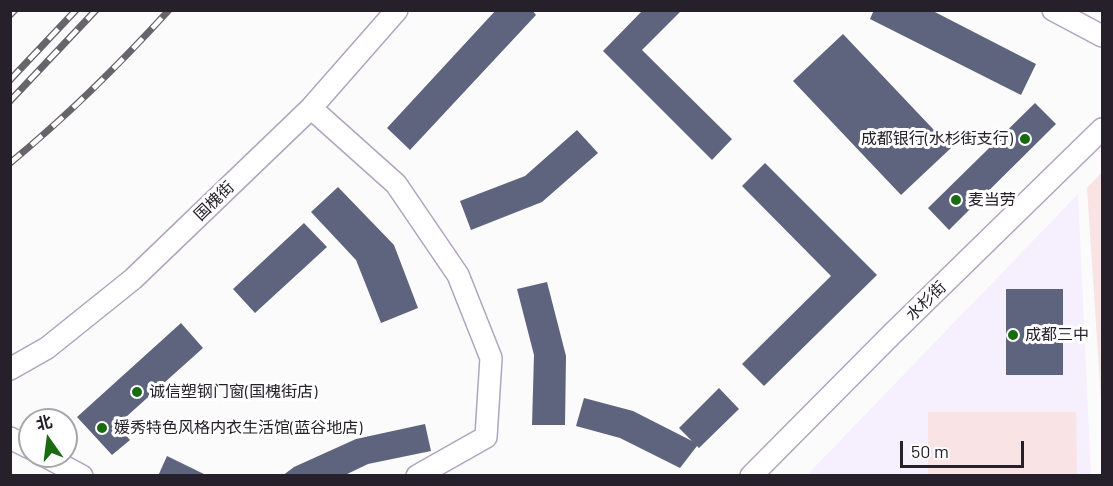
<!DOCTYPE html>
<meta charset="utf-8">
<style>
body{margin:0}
#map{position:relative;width:1113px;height:486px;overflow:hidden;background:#fbfbfb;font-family:Barlow,"Noto Sans SC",sans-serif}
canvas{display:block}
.frame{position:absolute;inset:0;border:12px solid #25202a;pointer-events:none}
.north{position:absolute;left:18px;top:408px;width:60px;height:60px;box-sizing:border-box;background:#fff;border:2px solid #a8a6aa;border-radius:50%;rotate:346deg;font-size:16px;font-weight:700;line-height:24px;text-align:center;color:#25202a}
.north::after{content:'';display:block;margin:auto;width:21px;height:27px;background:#196b0f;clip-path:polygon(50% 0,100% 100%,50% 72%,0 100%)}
.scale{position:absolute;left:900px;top:441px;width:124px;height:27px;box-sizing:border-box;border:3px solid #25202a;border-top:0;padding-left:8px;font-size:18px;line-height:21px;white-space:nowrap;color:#25202a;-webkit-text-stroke:4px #fff;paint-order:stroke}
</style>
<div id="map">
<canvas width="1113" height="486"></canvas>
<div class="frame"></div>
<div class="north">北</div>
<div class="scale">50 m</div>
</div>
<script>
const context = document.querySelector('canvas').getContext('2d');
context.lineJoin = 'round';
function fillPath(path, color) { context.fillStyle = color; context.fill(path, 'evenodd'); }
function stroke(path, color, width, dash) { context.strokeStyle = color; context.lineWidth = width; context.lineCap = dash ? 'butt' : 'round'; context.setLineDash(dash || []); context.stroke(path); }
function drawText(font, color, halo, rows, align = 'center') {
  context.font = font + ' Barlow,"Noto Sans SC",sans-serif'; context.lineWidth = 6; context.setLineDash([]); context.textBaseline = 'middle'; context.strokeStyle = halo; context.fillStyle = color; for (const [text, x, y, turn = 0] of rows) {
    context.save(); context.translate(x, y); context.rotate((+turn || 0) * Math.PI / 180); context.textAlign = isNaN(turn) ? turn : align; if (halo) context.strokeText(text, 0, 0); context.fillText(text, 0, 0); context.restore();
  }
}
const built = new Path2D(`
 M1078,194L1091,475H807Z`);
const green = new Path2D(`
 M1102,172V415L1087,188Z
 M928,412H1076L1077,475H928Z`);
const building = new Path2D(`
 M496,10H532L536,15L410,150L387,128Z
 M643,10H682L642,50L732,139L712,160L603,51Z
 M874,10H931L1036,64L1021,95L870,19Z
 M843,34L951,148L901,195L793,81Z
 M1035,103L1056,124L949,230L928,208Z
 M577,130L598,153L542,202L471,230L460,201L525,176Z
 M765,163L877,275L764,386L742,364L831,276L742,186Z
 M338,187L394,245L418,308L381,323L356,260L311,212Z
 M304,223L327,247L255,313L233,289Z
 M547,282L566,356L565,425H532L534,355L517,289Z
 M1006,289H1063V375H1006Z
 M181,323L203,348L117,425L130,440L112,455L77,417Z
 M719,388L739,409L699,448L697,446L680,468L620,438L576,426L584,398L633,411L692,441L679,428Z
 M425,424L431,451L368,464L343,476H282L294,467L356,439Z
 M167,456L208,476H158Z`);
const minor = new Path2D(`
 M1053,10L1102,36
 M311,108L396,184L458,275L491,358L486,437L417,476
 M10,369L47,348L133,279L311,108L397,10
 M10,438L30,448
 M45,456L82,476
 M751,476L893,333L1102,129`);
const rail = new Path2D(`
 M10,15L15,10
 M10,80L76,10
 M10,101L96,10
 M10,163C67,116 119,65 169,10`);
const markers = [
 [1025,139,6,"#196b0f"],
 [956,200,6,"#196b0f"],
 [1013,335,6,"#196b0f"],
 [137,392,6,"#196b0f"],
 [102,428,6,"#196b0f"]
];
const poiNames = [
 ["成都银行(水杉街支行)",1013,139,"right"],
 ["麦当劳",968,200],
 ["成都三中",1025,335],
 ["诚信塑钢门窗(国槐街店)",149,392],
 ["媛秀特色风格内衣生活馆(蓝谷地店)",114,428]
];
const streetNames = [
 ["国槐街",214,201,-44],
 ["水杉街",926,301,-44]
];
fillPath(built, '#f6effe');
fillPath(green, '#fae3e5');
fillPath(building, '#5e647d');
stroke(minor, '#b1a4be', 24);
stroke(minor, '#fff', 21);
stroke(rail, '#67646b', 7);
stroke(rail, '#fff', 4.5, [14]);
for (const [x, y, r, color] of markers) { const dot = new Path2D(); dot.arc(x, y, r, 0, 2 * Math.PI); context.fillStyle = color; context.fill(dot); stroke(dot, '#fff', 2); }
drawText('16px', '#25202a', '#fff', poiNames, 'left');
drawText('16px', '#25202a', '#fff', streetNames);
</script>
